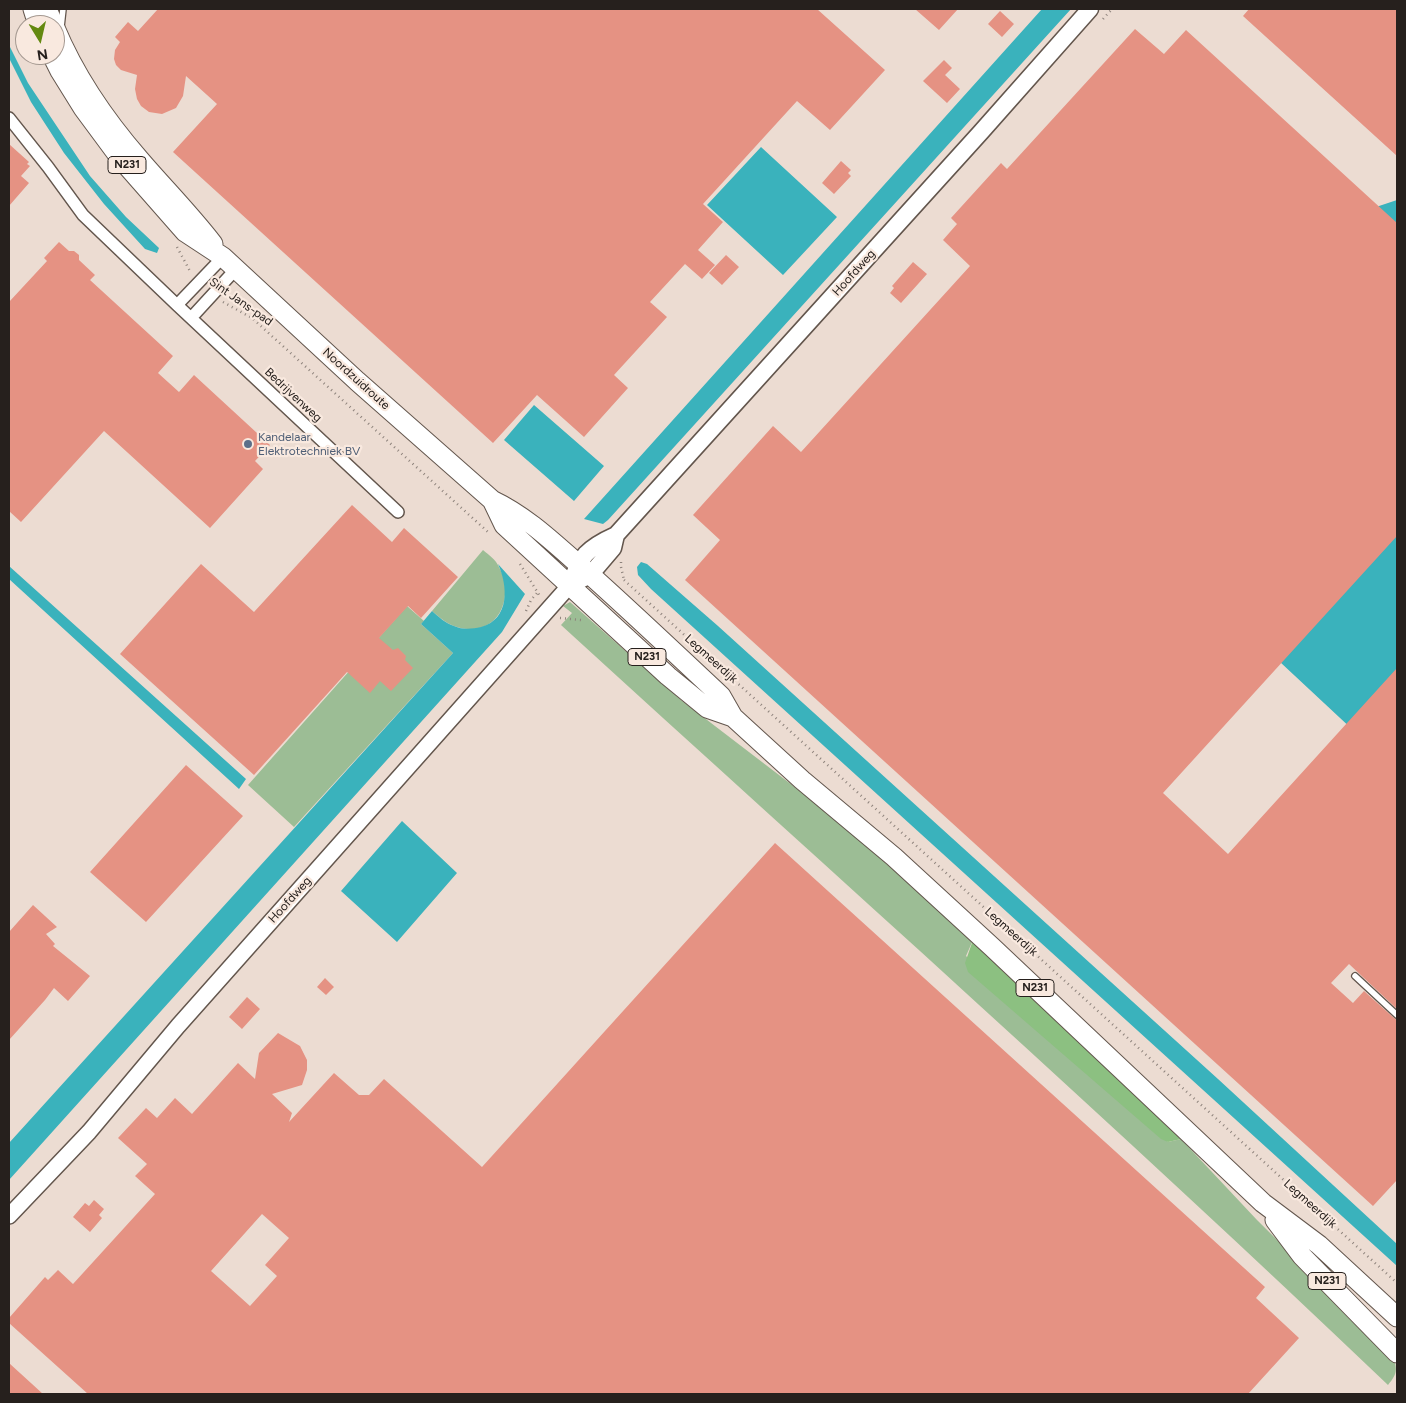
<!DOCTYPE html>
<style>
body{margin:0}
#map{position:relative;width:1406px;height:1403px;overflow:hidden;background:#ecdcd2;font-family:Figtree,sans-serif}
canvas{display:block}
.frame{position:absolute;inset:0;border:10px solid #26201d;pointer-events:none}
.north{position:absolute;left:15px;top:15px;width:50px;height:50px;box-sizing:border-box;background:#f9e9df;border:1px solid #a59991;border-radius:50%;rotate:171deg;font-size:14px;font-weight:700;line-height:20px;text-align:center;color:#26201d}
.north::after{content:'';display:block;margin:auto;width:18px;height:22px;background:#648910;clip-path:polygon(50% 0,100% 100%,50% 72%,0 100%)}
</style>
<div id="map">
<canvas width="1406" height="1403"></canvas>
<div class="frame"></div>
<div class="north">N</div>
</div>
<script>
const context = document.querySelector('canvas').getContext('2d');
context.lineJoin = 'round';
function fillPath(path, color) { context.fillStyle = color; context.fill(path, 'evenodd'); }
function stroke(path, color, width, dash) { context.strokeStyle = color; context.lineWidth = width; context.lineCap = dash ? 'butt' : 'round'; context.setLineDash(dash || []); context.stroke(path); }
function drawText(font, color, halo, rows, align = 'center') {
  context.font = font + ' Figtree,sans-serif'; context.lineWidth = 4.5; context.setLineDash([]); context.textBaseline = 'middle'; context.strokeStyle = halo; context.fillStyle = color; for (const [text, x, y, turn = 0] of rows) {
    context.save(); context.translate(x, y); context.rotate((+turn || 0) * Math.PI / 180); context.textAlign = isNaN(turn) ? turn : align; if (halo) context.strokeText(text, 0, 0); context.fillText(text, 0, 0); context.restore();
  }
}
const green = new Path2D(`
 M483,550C489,555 496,560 499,567C516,598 497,639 457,627C447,624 440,618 432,611Z
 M570,602L681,700L843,824L973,940L966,956L1168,1142L1181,1139L1257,1220L1393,1355C1397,1370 1398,1373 1388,1385C1117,1126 837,877 561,625L572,613L563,606Z
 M407,606L424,621L421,624L453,653L294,827L248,785Z`);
const forest = new Path2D(`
 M973,940L1100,1056L1181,1139L1168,1142L1161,1139L968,972L965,963Z`);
const water = new Path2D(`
 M1042,9H1071L608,520L603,524L584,519Z
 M9,45L28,83L90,176L126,217L159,248L157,253L145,249L104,204L64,153L31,102L9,58Z
 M761,147L837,217L783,275L707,205Z
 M1397,200V226L1376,207Z
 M534,405L604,466L574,501L504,440Z
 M1397,531V715L1369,745L1280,662Z
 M641,562L647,564L718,626L1218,1079L1397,1244V1266L651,589L638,575L637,567Z
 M498,564L525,594L502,632L9,1180V1143L453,653L421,624L432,611C439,617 445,623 454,626C463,630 472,629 481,627C510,619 508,586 498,564Z
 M9,566L246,779L239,789L9,579Z
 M402,821L457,873L397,942L341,891Z`);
const building = new Path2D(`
 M158,9H817L885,70L830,130L797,101L703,204L723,222L698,250L715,265L702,279L685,264L650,302L667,317L614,375L628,388L584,437L537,395L493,443L173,152L217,104L186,76L183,96L176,108L162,114L149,112L141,106L137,99L135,89L137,75L121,70L116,65L114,59L115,50L120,42L115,37L128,22L138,31Z
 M915,9H958L939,30Z
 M1249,9H1397V156L1243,16Z
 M1000,11L1014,24L1002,37L988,24Z
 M1135,29L1164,54L1186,30L1397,223V536L1163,793L1228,854L1397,668V1009L1349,964L1331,983L1353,1003L1364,991L1394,1018L1397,1020V1180L1373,1206L685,580L720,540L693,515L773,426L801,452L970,266L943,240L957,224L951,218L1001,163L1007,169Z
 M944,60L952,68L945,75L960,89L947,103L923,81Z
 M9,144L29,162L27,164L30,166L21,176L29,183L9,206Z
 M841,161L851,170L848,173L851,176L834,194L822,183Z
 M59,242L69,251H74L79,255V260L95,275L90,280L173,356L158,373L179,392L194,375L270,445L255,461L263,469L210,528L104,431L21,522L9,511V302L47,261L44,258Z
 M726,255L739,267L722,285L709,273Z
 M913,262L927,274L901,303L890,293L894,288L892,286Z
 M352,505L392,542L404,528L458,577L421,618L408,606L379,638L393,650L398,648L406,656L405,660L413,668L391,691L380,681L370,693L347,672L254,775L120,654L201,564L254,612Z
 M186,765L243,816L146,922L90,872Z
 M775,843L1265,1287L1256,1298L1299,1338L1248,1394H88L9,1323V1318L45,1277L48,1280L58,1270L73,1284L155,1194L135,1176L147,1164L118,1138L146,1108L157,1118L175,1098L192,1114L238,1063L255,1079L259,1053L278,1033L300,1046L307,1060V1070L302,1085L272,1094L292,1113L289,1122L334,1073L359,1095H369L384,1079L482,1167ZM262,1214L289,1238L265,1265L277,1276L250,1306L211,1271Z
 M33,905L57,927L46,934L55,944L53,946L90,976L68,1001L54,988L45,1000L9,1040V932Z
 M325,978L334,987L326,995L317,987Z
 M247,997L260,1009L242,1029L229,1017Z
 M94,1200L104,1209L99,1215L102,1218L90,1232L73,1217L85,1203L89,1206Z
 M9,1363L43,1394H9Z`);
const path = new Path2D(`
 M1103,19L1112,9
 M177,247L191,273
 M223,302L252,318L488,532
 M621,562V567L624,580
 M520,564L541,598
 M624,580L1397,1283
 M526,611L531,600L537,593
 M560,618L581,620`);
const service = new Path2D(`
 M61,27L63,9
 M1355,976L1397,1015`);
const minor = new Path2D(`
 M9,118L48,167L83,215L177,305L398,512
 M177,305L223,257
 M191,318L236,269`);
const tertiary = new Path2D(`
 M9,1216L89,1132L178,1026L570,585`);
const secondary = new Path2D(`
 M580,580L590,575L613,548L616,535
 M570,585C580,556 587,548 616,535L981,132L1090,9`);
const primary = new Path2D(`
 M33,9L38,25
 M47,9L54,25
 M55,28C75,76 106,121 140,160C164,188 190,214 213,244
 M52,55L60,71L83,108L120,158L185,232L223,257L357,381L492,500C528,517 556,545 586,571C632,612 676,654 721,696L733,717L802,780L894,857L992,947L1263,1203L1319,1245L1397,1317
 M492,500L504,525L668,676L707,708L733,717
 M1275,1220L1302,1256L1397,1353`);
const markers = [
 [248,444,5,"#5c6f8a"]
];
const shields = [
 [127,165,38],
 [647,657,38],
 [1035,988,38],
 [1327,1281,38]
];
const shieldNames = [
 ["N231",127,165],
 ["N231",647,657],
 ["N231",1035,988],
 ["N231",1327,1281]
];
const streetNames = [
 ["Hoofdweg",854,273,-48],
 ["Sint Jans-pad",241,302,35],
 ["Noordzuidroute",356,379,42],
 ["Bedrijvenweg",293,395,43],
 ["Legmeerdijk",711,659,42],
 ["Hoofdweg",290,900,-48],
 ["Legmeerdijk",1011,932,42],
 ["Legmeerdijk",1310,1204,42]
];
const serviceNames = [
 ["Kandelaar",258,437],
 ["Elektrotechniek BV",258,451]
];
fillPath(green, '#9cbd95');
fillPath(forest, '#8cc081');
fillPath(water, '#3ab2bc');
fillPath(building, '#e59283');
stroke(service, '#63564d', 8);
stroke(minor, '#63564d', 14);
stroke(tertiary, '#63564d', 18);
stroke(secondary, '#63564d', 19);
stroke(primary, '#63564d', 21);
stroke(path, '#8e837c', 2.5, [1, 4]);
stroke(service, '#fff', 5.5);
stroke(minor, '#fff', 11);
stroke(tertiary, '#fff', 15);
stroke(secondary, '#fff', 16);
stroke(primary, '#fff', 19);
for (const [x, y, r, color] of markers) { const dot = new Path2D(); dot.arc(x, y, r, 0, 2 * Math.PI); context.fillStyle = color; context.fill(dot); stroke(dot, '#f9e9df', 2); }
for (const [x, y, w] of shields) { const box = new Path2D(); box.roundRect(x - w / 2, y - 8.5, w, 17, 4); context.fillStyle = '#f9e9df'; context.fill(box); stroke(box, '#26201d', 1); }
drawText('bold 11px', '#26201d', null, shieldNames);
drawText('12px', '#26201d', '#f9e9df', streetNames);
drawText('12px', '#4e5e75', '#f9e9df', serviceNames, 'left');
</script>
